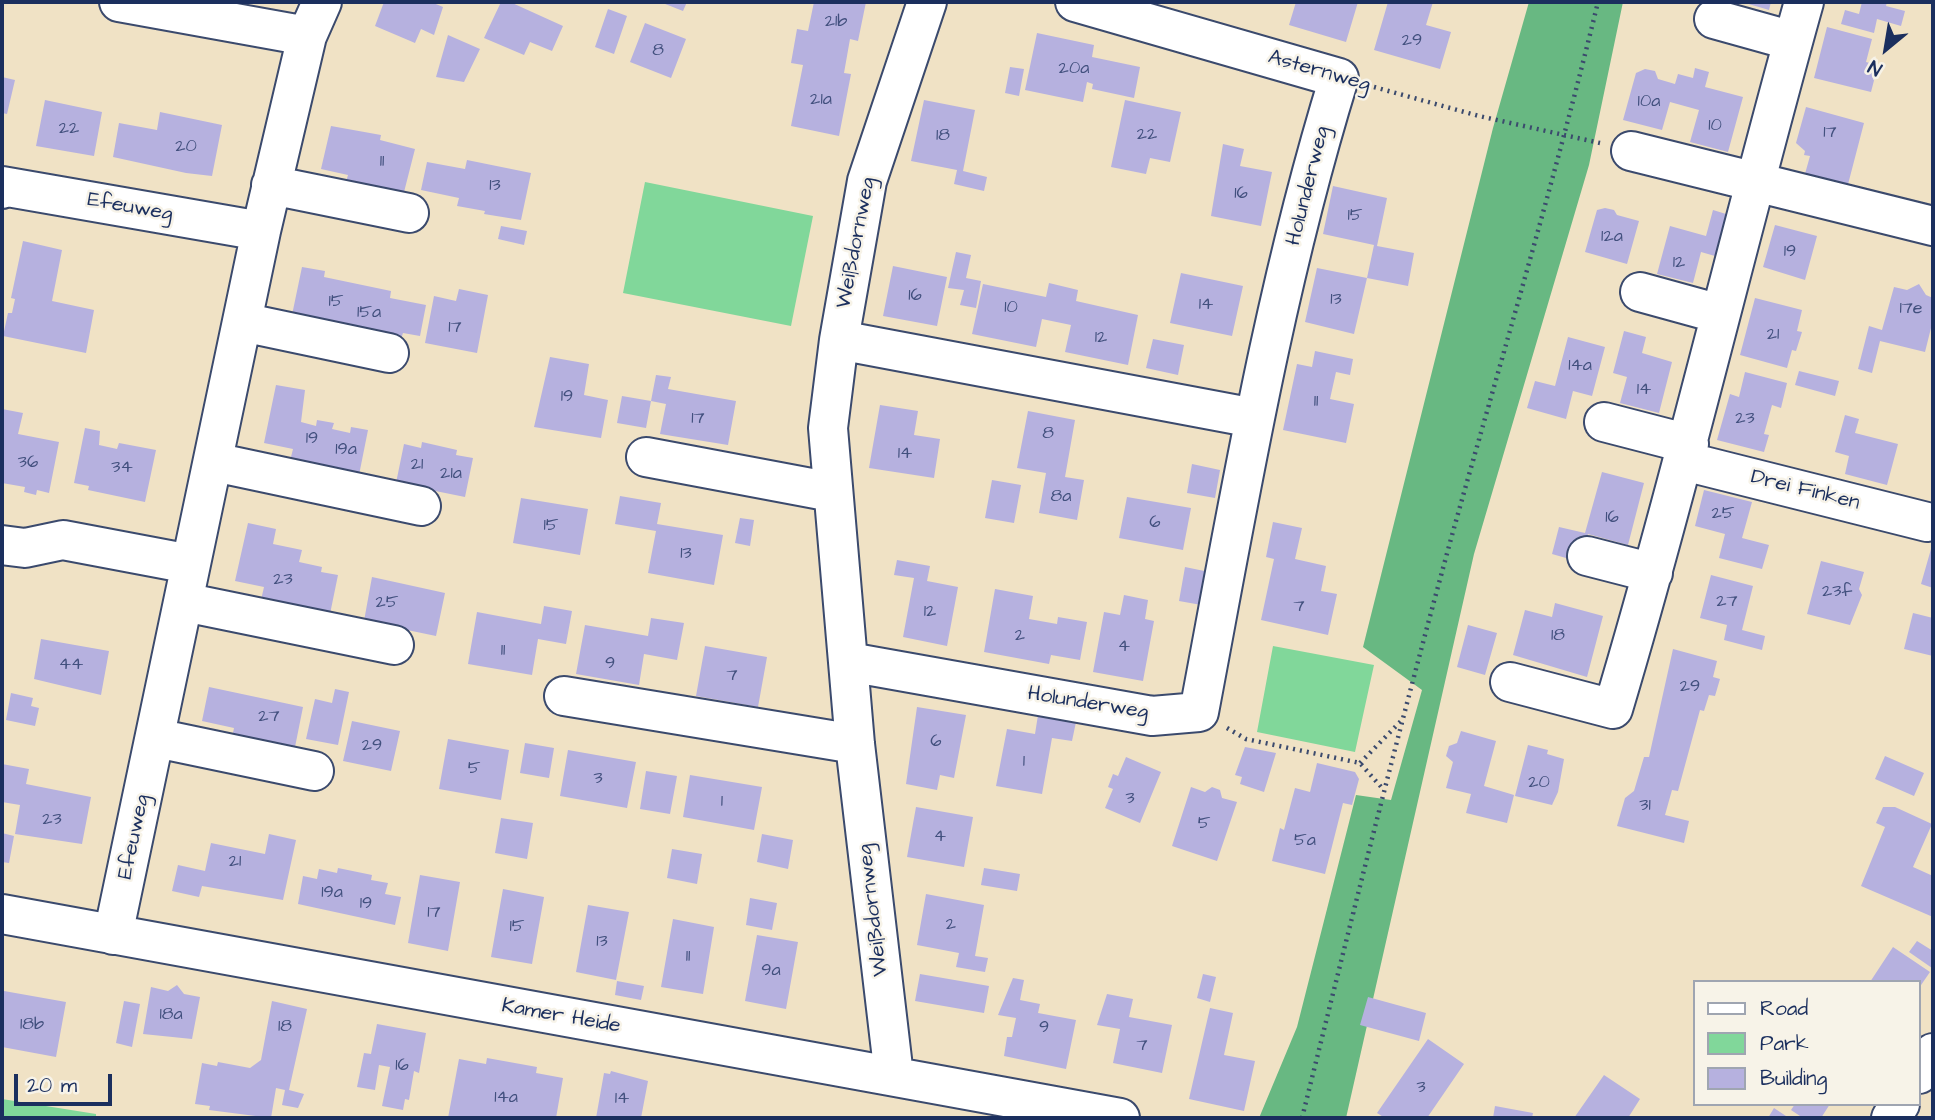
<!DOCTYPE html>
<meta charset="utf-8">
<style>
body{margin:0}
#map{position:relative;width:1935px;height:1120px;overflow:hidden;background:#f0e2c5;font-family:"Architects Daughter",sans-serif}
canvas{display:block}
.frame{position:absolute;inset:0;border:4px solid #1b2f5e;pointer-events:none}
.legend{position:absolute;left:1693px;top:980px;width:228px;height:126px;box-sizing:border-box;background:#f7f3e8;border:2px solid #9fa5b1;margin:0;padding:9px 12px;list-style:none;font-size:21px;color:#1b2f5e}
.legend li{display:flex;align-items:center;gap:14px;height:35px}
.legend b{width:35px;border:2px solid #9fa5b1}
.north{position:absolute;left:1851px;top:14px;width:70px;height:70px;-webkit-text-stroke:5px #f7f3e8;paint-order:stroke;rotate:210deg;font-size:19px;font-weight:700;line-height:28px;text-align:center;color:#1b2f5e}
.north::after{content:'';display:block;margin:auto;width:24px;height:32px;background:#1b2f5e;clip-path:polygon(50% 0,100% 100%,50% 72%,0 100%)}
.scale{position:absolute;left:14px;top:1074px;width:98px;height:32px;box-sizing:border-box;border:4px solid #1b2f5e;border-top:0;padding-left:9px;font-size:21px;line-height:24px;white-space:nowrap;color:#1b2f5e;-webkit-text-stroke:5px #f7f3e8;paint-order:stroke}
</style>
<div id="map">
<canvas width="1935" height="1120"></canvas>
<div class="frame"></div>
<ul class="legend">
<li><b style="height:9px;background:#fff"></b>Road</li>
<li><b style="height:19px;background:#81d79a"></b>Park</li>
<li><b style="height:19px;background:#b6b1df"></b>Building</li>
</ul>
<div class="north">N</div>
<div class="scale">20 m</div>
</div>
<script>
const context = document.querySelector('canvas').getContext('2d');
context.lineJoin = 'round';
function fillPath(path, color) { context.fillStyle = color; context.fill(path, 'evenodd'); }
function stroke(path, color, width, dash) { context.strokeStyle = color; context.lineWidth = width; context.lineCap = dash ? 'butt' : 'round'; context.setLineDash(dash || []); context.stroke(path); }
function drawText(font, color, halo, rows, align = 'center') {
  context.font = font + ' "Architects Daughter",sans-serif'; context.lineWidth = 5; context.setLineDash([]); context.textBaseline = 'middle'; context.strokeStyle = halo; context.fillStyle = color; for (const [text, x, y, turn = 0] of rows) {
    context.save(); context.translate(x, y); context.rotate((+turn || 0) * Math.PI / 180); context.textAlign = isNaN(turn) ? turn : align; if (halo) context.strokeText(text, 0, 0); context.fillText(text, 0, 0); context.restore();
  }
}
const green = new Path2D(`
 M645,182L813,216L791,326L623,293Z
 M1273,646L1374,665L1355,752L1257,732Z
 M2,1099L96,1114V1118H2Z`);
const forest = new Path2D(`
 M1529,2H1623L1589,165L1474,554L1346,1118H1259L1297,1027L1356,795L1391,800L1422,690L1363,647L1493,128Z`);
const building = new Path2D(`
 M384,2H431L443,7L434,35L421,29L415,43L375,26Z
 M501,2H510L563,26L552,51L530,42L524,55L484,38Z
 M660,2H687L683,11Z
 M814,2H866L858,41L850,39L844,73L851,74L839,136L791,126L803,65L791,63L797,29L808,31Z
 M1296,2H1358L1346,42L1289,25Z
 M1388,2H1433L1426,25L1451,32L1440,69L1374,50Z
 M1742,2H1771L1769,10Z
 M1862,2H1887L1886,6L1905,11L1901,26L1877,19L1874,33L1841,24L1845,10L1859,14Z
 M608,9L627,16L614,54L595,47Z
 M645,23L686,39L671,78L630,62Z
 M1827,27L1872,39L1866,62L1878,65L1871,92L1814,78Z
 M1037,33L1094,45L1092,57L1140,67L1134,98L1092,89L1093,84L1087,82L1083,102L1025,90Z
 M448,35L480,49L464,82L436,77Z
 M1010,67L1024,69L1019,96L1005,93Z
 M1695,68L1709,72L1705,87L1743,97L1728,152L1690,142L1699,110L1670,102L1662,130L1623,120L1636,73L1645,69L1655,71L1658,79L1675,84L1678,74L1693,78Z
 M2,77L15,80L7,114L2,113Z
 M45,100L102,112L94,156L36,146Z
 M924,100L975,110L963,171L987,177L984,191L954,184L957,170L911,161Z
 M1125,100L1181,112L1170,162L1150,158L1146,174L1111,167Z
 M1806,107L1864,123L1846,192L1803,181L1810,156L1804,155L1805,151L1796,143Z
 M160,112L222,125L212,176L186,173L113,157L119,123L157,130Z
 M331,126L381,135L380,140L415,149L403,196L346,182L348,175L321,169Z
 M1223,144L1244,149L1240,166L1272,172L1261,226L1211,216Z
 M467,160L531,173L521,220L484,214L485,211L457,206L459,198L421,190L427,162L465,169Z
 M1333,186L1387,198L1377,246L1414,253L1408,286L1367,278L1374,245L1323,234Z
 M1605,208L1614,210L1617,215L1639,221L1627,264L1585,252L1597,210Z
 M1713,210L1726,214L1715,256L1701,252L1693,283L1657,274L1670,226L1706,236Z
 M1775,225L1817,236L1805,280L1763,267Z
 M501,226L527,231L524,245L498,239Z
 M23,241L62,250L52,301L94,310L86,353L3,336L8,313H12L15,299L11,298Z
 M956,252L971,255L966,278L981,281L976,308L960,305L964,290L948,288Z
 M893,266L947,277L937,326L883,316Z
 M302,267L325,271L324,277L391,291L390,298L426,305L420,336L403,333L401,339L292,315Z
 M1317,268L1367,278L1354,334L1305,322Z
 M1181,273L1243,286L1232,336L1170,323Z
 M1049,283L1078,290L1076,301L1138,315L1128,365L1065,352L1071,325L1042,319L1036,347L972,334L983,284L1046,297Z
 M1919,284L1926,295L1933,298V320L1925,352L1880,341L1872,373L1858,369L1869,326L1882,330L1894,287L1907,290Z
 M459,289L488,295L477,353L425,343L434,296L456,301Z
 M1755,298L1802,310L1797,331L1802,332L1796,351L1792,350L1787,368L1740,355Z
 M1624,331L1646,337L1642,353L1672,362L1659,413L1620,403L1627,377L1613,373Z
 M1568,337L1605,347L1592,396L1573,391L1566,419L1527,408L1535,381L1555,386Z
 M1153,339L1184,345L1178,375L1146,368Z
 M1315,351L1353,359L1350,375L1336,372L1330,399L1354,404L1346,443L1283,430L1297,364L1312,367Z
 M550,357L589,364L584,395L608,400L601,438L534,427Z
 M1799,371L1839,381L1835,396L1795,385Z
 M1745,372L1787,383L1781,408L1772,405L1764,434L1769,435L1764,452L1717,440L1730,394L1739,397Z
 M656,375L671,377L668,389L736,401L728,445L660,434L666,404L651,401Z
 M276,385L305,390L301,422L316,426L317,420L334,423L332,429L350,433L351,427L368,430L359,475L290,461L293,449L264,443Z
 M622,396L651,401L646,428L617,423Z
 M880,405L918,411L914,435L940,439L934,478L869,468Z
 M2,409L23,413L18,434L59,442L49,493L37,490L36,495L24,492L25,487L2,483Z
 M1028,411L1075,420L1065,477L1084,480L1077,520L1039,513L1046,473L1017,468Z
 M1845,415L1859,419L1855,433L1898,444L1887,485L1845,474L1849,456L1835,452Z
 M85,428L100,431L99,445L117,449L119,443L156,450L145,502L88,490L89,486L74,483Z
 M422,442L457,450L456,455L473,458L465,497L396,483L404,444L421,448Z
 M1192,464L1220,470L1215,498L1187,493Z
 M1602,472L1644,483L1628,545L1588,534L1580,562L1552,554L1559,527L1585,533Z
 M992,480L1021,485L1014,523L985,518Z
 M1704,490L1752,502L1742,538L1769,545L1762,569L1719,558L1725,534L1695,526Z
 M620,496L661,503L657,524L723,535L714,585L648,573L656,531L615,524Z
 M1127,497L1191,508L1183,550L1119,538Z
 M521,498L588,509L580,555L513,543Z
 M740,518L754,520L750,546L735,543Z
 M1273,522L1302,528L1295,559L1326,566L1321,591L1337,594L1328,635L1261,620L1274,559L1266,557Z
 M248,523L276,529L273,544L302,550L299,562L322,567L321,572L338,575L330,614L261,600L264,587L235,581Z
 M1931,549L1933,550V588L1921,584Z
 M897,560L930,566L927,581L958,587L947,646L903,637L914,578L894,575Z
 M1821,561L1864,572L1859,589L1862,595L1850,625L1807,614Z
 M1185,567L1214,573L1207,606L1179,601Z
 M1711,575L1753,586L1742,630L1765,636L1762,650L1724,640L1727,625L1700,618Z
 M372,577L445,593L436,636L364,621Z
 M995,589L1033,596L1029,619L1057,624L1058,617L1087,622L1080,660L1051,655L1049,664L984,652Z
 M1124,595L1148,600L1145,619L1154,621L1143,681L1093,672L1104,612L1120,615Z
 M1555,603L1603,616L1587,677L1513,655L1525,610L1552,617Z
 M544,606L572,611L566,644L538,639L532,675L468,664L477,612L541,624Z
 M1913,613L1933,618V656L1904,649Z
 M651,618L684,623L677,660L644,654L639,685L576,674L585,625L648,636Z
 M1468,625L1497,633L1485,675L1457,667Z
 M41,639L109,651L101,695L34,679Z
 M705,646L767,657L758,707L696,696Z
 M1673,649L1717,661L1713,677L1720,679L1715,696L1709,695L1704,711L1700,710L1678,791L1672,790L1665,815L1689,821L1684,843L1617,826L1625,798L1634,791L1644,757H1649Z
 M209,687L303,707L294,752L232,738L234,728L202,721Z
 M335,689L349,692L338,745L306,739L315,699L332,703Z
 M11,693L33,698L31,706L39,708L35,726L6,720Z
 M917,707L966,715L954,778L940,775L937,790L906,784Z
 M1038,715L1076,722L1072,741L1052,738L1042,794L996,786L1007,729L1035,734Z
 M352,721L400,731L391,771L343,761Z
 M1461,731L1496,741L1484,786L1514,795L1507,823L1466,813L1471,794L1446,788L1453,762L1446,756L1449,746L1457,743Z
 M448,739L509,750L501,800L439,789Z
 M525,743L554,748L549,778L520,773Z
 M1528,745L1548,750L1547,754L1564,759L1558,792L1552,805L1515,796Z
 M1245,747L1276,753L1264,792L1240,784L1242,777L1235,775Z
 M568,750L636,762L627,808L560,796Z
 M1885,756L1924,773L1914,796L1875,779Z
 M1126,757L1161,772L1140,823L1105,808L1113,789L1108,787L1113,774L1118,776Z
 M1317,763L1355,772L1359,779L1352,805L1343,803L1325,874L1272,861L1280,828L1284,830L1295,788L1310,792Z
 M2,764L29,769L26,784L91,797L82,844L15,834L20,805L2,802Z
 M646,771L677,776L670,814L640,809Z
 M690,775L762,787L754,830L683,817Z
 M1191,787L1205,792L1212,787L1220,790L1222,798L1237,802L1217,861L1172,846Z
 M916,807L973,817L964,867L907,857Z
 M1883,807H1895L1932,824L1913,867L1933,876V917L1861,886L1885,827L1876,823Z
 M501,818L533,823L527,859L495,853Z
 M2,833L14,836L9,863L2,862Z
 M269,834L296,840L283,900L202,886L199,897L172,891L178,865L205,871L211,843L265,854Z
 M762,834L793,840L788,869L757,862Z
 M672,849L702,854L697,884L667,878Z
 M338,868L372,875L371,880L388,883L385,894L401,897L395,925L298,904L303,876L317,879L319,869L337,873Z
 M984,868L1020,874L1017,891L981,885Z
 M420,875L460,882L448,951L408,943Z
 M503,889L544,897L532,964L491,957Z
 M926,894L984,905L975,956L988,958L985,972L956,967L959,953L917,945Z
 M750,898L777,903L772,930L746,925Z
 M588,905L629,912L616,980L576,972Z
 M673,919L714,927L703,994L661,987Z
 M757,935L798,942L786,1009L745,1001Z
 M1917,941L1933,951L1932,968L1909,952Z
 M1893,947L1930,972L1919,988V982H1870Z
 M920,974L989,986L984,1013L915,1001Z
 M1203,974L1216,977L1210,1002L1197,998Z
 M1013,978L1024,980L1020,1000L1040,1004L1038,1013L1076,1020L1066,1069L1004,1056L1007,1037H1012L1016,1018L998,1015Z
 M617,981L644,986L641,1000L615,995Z
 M177,985L184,994L200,997L192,1039L143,1034L151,987L168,991Z
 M4,991L66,1002L56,1057L2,1047Z
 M1107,994L1133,999L1129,1017L1172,1025L1162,1073L1113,1063L1120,1029L1097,1025Z
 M1368,997L1426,1013L1419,1041L1360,1025Z
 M124,1001L140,1004L132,1047L116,1043Z
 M272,1001L307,1009L289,1090L304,1094L298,1108L282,1105L285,1090L276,1088L271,1118L209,1110L210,1106L195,1104L202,1063L217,1066L218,1062L250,1068L261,1060Z
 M1210,1008L1233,1013L1224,1055L1255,1061L1244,1111L1189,1099Z
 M377,1024L426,1033L419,1073L414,1071L409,1100L405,1099L403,1110L382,1106L390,1067L379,1065L375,1090L357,1087L364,1053L371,1054Z
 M1428,1039L1464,1064L1427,1118H1385L1377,1113Z
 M487,1058L537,1067L536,1073L563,1078L556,1118H448L459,1059L486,1064Z
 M611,1071L648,1081L641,1118H596L604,1073L610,1074Z
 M1604,1075L1640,1099L1628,1118H1574Z
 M1795,1104H1830L1821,1118H1803L1791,1110Z
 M1495,1106L1533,1113L1532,1118H1493Z
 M1774,1108L1789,1118H1768Z`);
const path = new Path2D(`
 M1374,87L1479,116L1600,143
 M1227,728L1246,739L1360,763L1383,789
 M1360,763L1401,721
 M1302,1118C1351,921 1400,724 1454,528C1503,353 1555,179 1598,2`);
const minor = new Path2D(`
 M119,2L307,36
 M1714,19L1793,41
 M1631,151L1933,226
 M271,185L409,213
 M2,189V186L261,231
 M1640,292L1720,314
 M242,322L389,353
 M839,340L1254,418
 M1604,422L1689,444
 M646,457L832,492
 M1684,461L1927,522
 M214,462L421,506
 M2,545L25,548L63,540L190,564
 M1587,556L1653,573
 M184,602L394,645
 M849,662L1152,716L1199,712C1239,500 1275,285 1339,78L1075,2
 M1510,682L1613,709C1683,475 1738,237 1804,2
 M564,696L855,744
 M156,738L314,771
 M2,914L1120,1118
 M113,935L261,231L307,36L322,2
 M1919,1074L1933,1053
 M894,1076L855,744L828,428L839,340L867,181L927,2
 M1891,1118L1900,1104`);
const numberNames = [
 ["21b",836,22],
 ["29",1412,41],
 ["8",658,51],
 ["20a",1074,69],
 ["21a",821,100],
 ["10a",1649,102],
 ["10",1715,126],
 ["22",69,129],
 ["17",1830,133],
 ["22",1147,135],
 ["18",943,136],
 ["20",186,147],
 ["11",382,162],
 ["13",495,186],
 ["16",1241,194],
 ["15",1355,216],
 ["12a",1612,237],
 ["19",1790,252],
 ["12",1679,263],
 ["16",915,296],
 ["13",1336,300],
 ["15",336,302],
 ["14",1206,305],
 ["10",1011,308],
 ["17e",1911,309],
 ["15a",369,313],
 ["17",455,328],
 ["21",1773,335],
 ["12",1101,338],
 ["14a",1580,366],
 ["14",1644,390],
 ["19",567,397],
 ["11",1316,402],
 ["17",698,419],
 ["23",1745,419],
 ["8",1048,434],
 ["19",312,439],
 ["19a",346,450],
 ["14",905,454],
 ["36",28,463],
 ["21",417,465],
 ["34",122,468],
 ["21a",451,474],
 ["8a",1061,497],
 ["25",1723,514],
 ["16",1612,518],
 ["6",1155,523],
 ["15",551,526],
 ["13",686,554],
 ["23",283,580],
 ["23f",1837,592],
 ["27",1727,602],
 ["25",387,603],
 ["7",1299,607],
 ["12",930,612],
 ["2",1020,636],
 ["18",1558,636],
 ["4",1124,647],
 ["11",503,651],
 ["9",610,664],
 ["44",71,665],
 ["7",732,676],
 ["29",1690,687],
 ["27",269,717],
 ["6",936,742],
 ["29",372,746],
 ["1",1024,762],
 ["5",474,769],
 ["3",598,779],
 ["20",1539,783],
 ["3",1130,799],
 ["1",722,802],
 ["31",1645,806],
 ["23",52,820],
 ["5",1204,824],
 ["4",940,837],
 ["5a",1305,841],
 ["21",235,862],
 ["19a",332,893],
 ["19",366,904],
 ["17",434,913],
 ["2",951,925],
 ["15",517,927],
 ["13",602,942],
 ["11",688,957],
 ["9a",771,971],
 ["18a",171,1015],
 ["18b",32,1025],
 ["18",285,1027],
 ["9",1044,1028],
 ["7",1142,1046],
 ["16",402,1066],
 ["3",1421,1088],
 ["14a",506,1098],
 ["14",622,1099]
];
const streetNames = [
 ["Asternweg",1319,72,16],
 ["Holunderweg",1309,186,-76],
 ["Efeuweg",130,208,10],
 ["Weißdornweg",857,243,-79],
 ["Drei Finken",1805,491,14],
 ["Holunderweg",1088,704,9],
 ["Efeuweg",135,837,-78],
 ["Weißdornweg",874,910,-97],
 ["Kamer Heide",561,1017,10]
];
fillPath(green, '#81d79a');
fillPath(forest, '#68b882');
fillPath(building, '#b6b1df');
stroke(minor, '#3b4a6d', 42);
stroke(path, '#3b4a6d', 4.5, [2, 5]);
stroke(minor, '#fff', 38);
drawText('18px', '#42507e', null, numberNames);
drawText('21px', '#1b2f5e', '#f7f3e8', streetNames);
</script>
